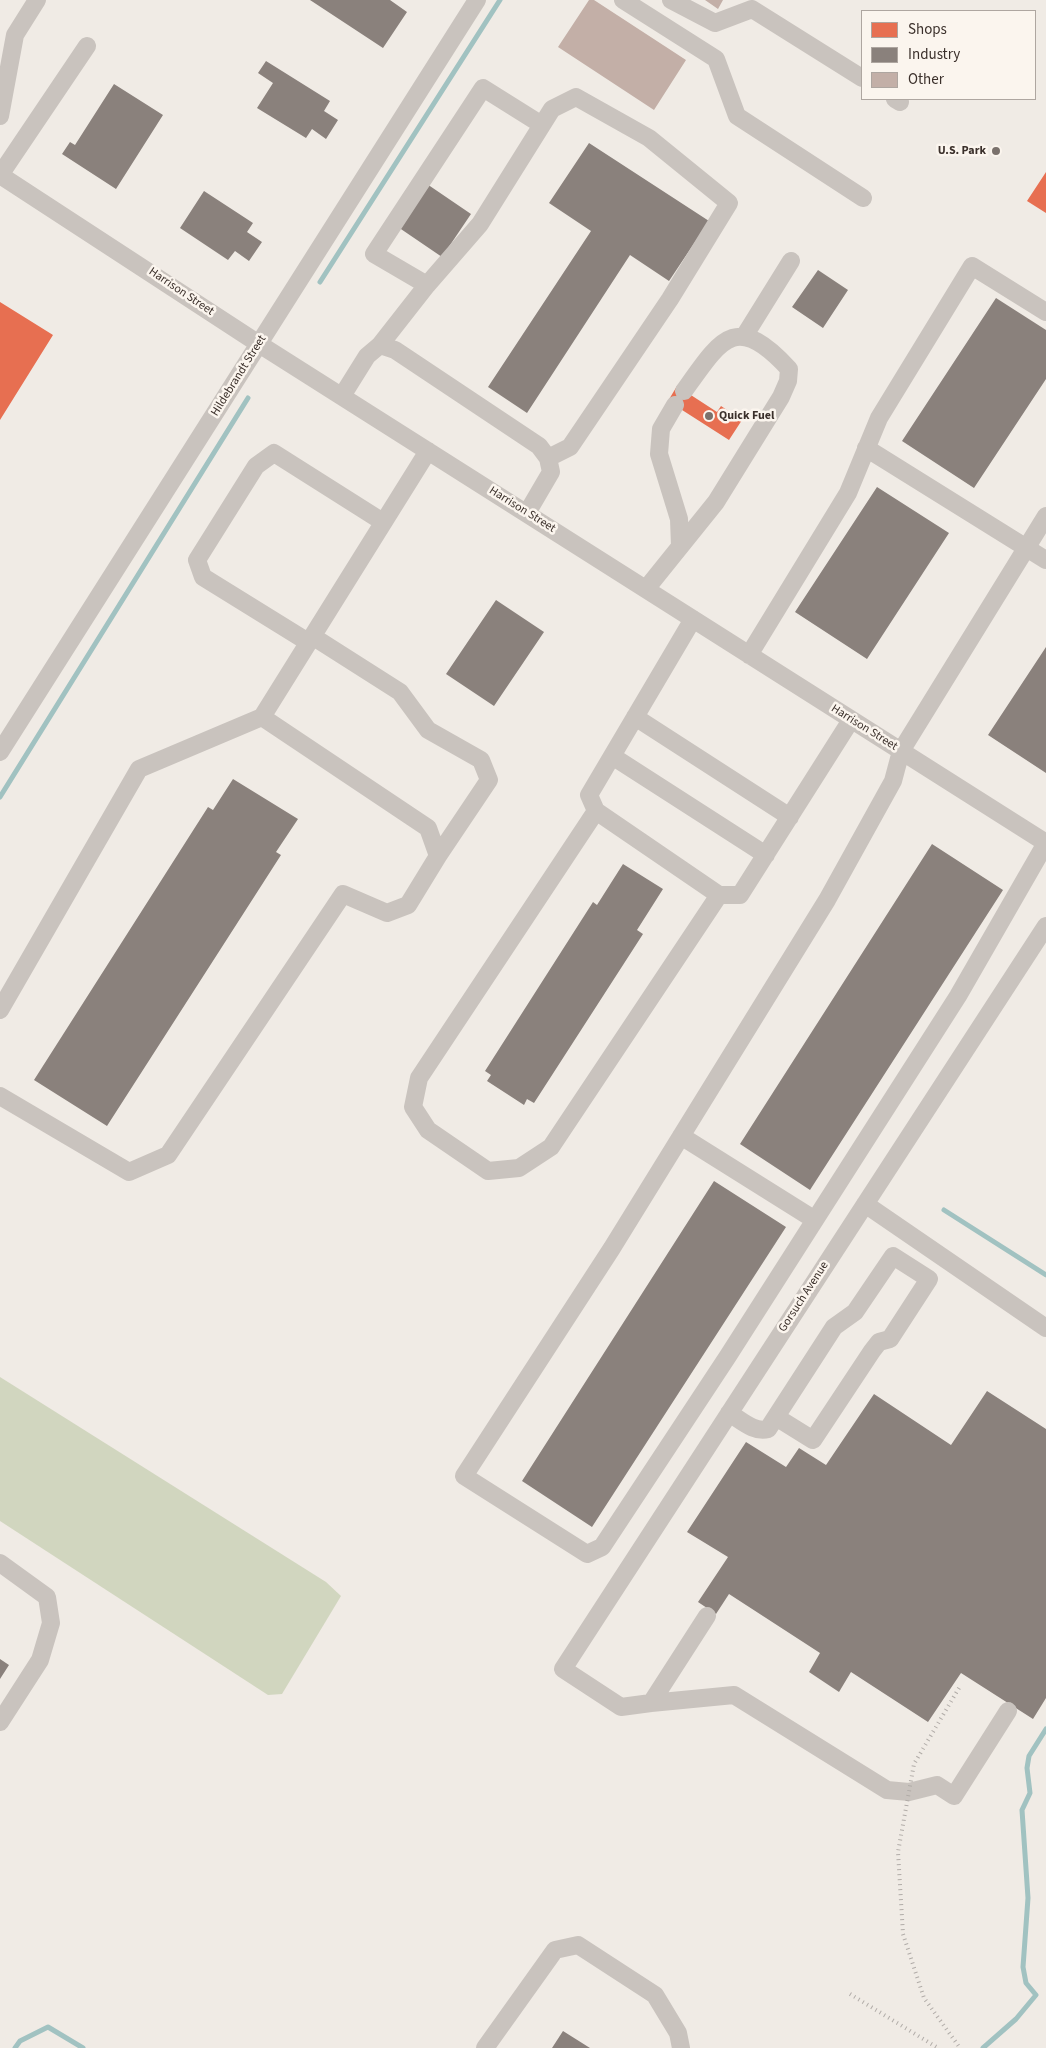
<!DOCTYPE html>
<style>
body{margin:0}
#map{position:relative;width:1046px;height:2048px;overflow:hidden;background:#f0ebe5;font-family:"Source Sans 3",sans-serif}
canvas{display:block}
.legend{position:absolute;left:861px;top:10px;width:175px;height:90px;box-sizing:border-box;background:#fbf5ee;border:1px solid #aea6a0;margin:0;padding:6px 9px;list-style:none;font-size:15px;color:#3b302b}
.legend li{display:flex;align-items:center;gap:10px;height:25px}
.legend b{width:25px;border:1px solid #aea6a0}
</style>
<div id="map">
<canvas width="1046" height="2048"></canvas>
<ul class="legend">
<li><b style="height:14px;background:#e76f51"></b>Shops</li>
<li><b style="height:14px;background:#8a817c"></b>Industry</li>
<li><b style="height:14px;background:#c3afa7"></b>Other</li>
</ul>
</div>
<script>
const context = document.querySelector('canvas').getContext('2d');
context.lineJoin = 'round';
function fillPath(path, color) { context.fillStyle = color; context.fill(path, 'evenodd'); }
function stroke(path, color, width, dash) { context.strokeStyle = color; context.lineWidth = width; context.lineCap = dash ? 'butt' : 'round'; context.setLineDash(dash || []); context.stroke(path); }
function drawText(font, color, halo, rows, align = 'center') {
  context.font = font + ' "Source Sans 3",sans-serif'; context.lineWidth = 5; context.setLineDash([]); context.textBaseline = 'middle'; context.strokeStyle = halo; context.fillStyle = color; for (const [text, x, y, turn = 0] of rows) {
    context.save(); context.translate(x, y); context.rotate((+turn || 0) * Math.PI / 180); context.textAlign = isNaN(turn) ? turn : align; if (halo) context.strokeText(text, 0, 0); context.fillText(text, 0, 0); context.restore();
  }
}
const green = new Path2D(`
 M0,1377L326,1582L341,1596L282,1694L268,1695L0,1521Z`);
const shops = new Path2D(`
 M1046,172V213L1027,201Z
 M0,302L53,335L0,420Z
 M677,386L717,412L721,406L742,420L729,440L668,401Z`);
const industry = new Path2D(`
 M310,0H390L407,12L383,48Z
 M266,61L330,101L324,111L338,120L326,139L312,129L306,138L257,108L273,83L258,73Z
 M114,84L163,115L116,189L62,154L70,142L75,145Z
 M589,143L709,221L669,281L630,255L527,413L488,387L591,231L549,203Z
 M424,182L471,214L442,257L395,225Z
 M204,191L253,223L247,232L262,242L249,261L235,251L228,260L180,228Z
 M818,270L848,290L823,328L792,307Z
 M996,298L1046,330V379L974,488L902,441Z
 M877,487L949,533L867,659L795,612Z
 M496,600L544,632L494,706L446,674Z
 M1046,647V773L988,735Z
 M233,779L298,819L276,852L281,855L107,1126L34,1080L208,807L213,810Z
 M932,844L1003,890L810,1190L740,1144Z
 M623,864L663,889L637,930L643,934L534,1103L527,1099L524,1105L487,1081L491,1075L485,1071L593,902L597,905Z
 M714,1181L786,1227L592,1527L522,1481Z
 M987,1391L1046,1429V1698L1033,1719L961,1673L928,1722L851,1672L839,1692L809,1672L820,1653L729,1594L716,1614L698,1602L728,1557L687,1532L746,1442L786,1467L799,1448L826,1465L874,1394L951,1445Z
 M0,1659L9,1665L0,1679Z
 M563,2031L590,2048H552Z`);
const stream = new Path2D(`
 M320,282L500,0
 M0,797L248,398
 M944,1210L1046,1275
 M15,2048L20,2041L48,2027L83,2048
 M983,2048L1016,2019L1036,1995L1026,1983L1023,1967L1028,1898L1022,1810L1030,1793L1027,1768L1029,1756L1046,1729`);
const building = new Path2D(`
 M589,0H594L686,60L654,110L558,47Z
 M705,0H723L718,9Z`);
const minor = new Path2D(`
 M623,0L716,59L737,116L863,198
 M671,0L715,23L752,9L862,78
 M895,99L900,102
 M0,116L15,35L37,0
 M0,175L259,344L1046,843
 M0,175L87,46
 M427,285L480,224L552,109L576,97L649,138L729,203L670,299L570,447L548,458
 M745,335L791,261
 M380,345L427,285L374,254L483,88L542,125
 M342,396L367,356L380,345L395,350L539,446L548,458L551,472L527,513
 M675,405L661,429L659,454L679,519L680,546
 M866,448L1046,560
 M1046,516L901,751L893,781L827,900L612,1248L464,1476L587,1554L602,1547L728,1356L958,996L1046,843
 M646,589L716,502L781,397L788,381L789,369C736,311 721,339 684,391
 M693,619L589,795L596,811L719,895H740L851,720
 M312,636L400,692L428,730L481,760L489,780L438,856
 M308,642L203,577L197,560L256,466L274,453L383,522
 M749,655L848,493L879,418L972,266L1046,312
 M635,717L790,817
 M0,752L477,0
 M612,756L766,855
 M596,811L419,1078L413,1107L428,1130L488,1171L519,1168L551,1147L719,895
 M0,1010L139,769L262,717L428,451
 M0,1096L129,1172L168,1155L343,894L387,913L408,905L438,856L428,828L262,717
 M681,1136L815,1220
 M865,1204L1046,1328
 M729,1413C741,1420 754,1433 768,1429L834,1327L855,1312L893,1256L929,1279L890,1339L879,1342L872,1351L813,1440L776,1417
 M0,1563L47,1597L51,1623L40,1660L0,1722
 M707,1616L651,1703L621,1707L563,1669L1046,926
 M651,1703L734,1695L887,1790L909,1792L937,1785L954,1796L1008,1711
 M485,2048L555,1950L578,1945L655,1995L678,2033L681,2048`);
const rail = new Path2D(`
 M959,1688L914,1764L898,1852L903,1934L924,1998L960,2048
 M850,1994L938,2048`);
const markers = [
 [996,151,5,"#7a716c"],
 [709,416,5,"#7a716c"]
];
const poiNames = [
 ["U.S. Park",986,151],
 ["Quick Fuel",719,416,"left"]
];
const streetNames = [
 ["Harrison Street",181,292,34],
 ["Hildebrandt Street",239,376,-58],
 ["Harrison Street",522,510,32],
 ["Harrison Street",864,728,32],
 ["Gorsuch Avenue",804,1297,-57]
];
fillPath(green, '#d1d6bf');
fillPath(shops, '#e76f51');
fillPath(industry, '#8a817c');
stroke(stream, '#a1c2c1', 5);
fillPath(building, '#c3afa7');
stroke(minor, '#c9c3be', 18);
stroke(rail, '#b1aca8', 4, [1, 4]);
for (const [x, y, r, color] of markers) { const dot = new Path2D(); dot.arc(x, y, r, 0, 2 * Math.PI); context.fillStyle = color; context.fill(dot); stroke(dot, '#fbf5ee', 2); }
drawText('bold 12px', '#3b302b', '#fbf5ee', poiNames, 'right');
drawText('12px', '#3b302b', '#fbf5ee', streetNames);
</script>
